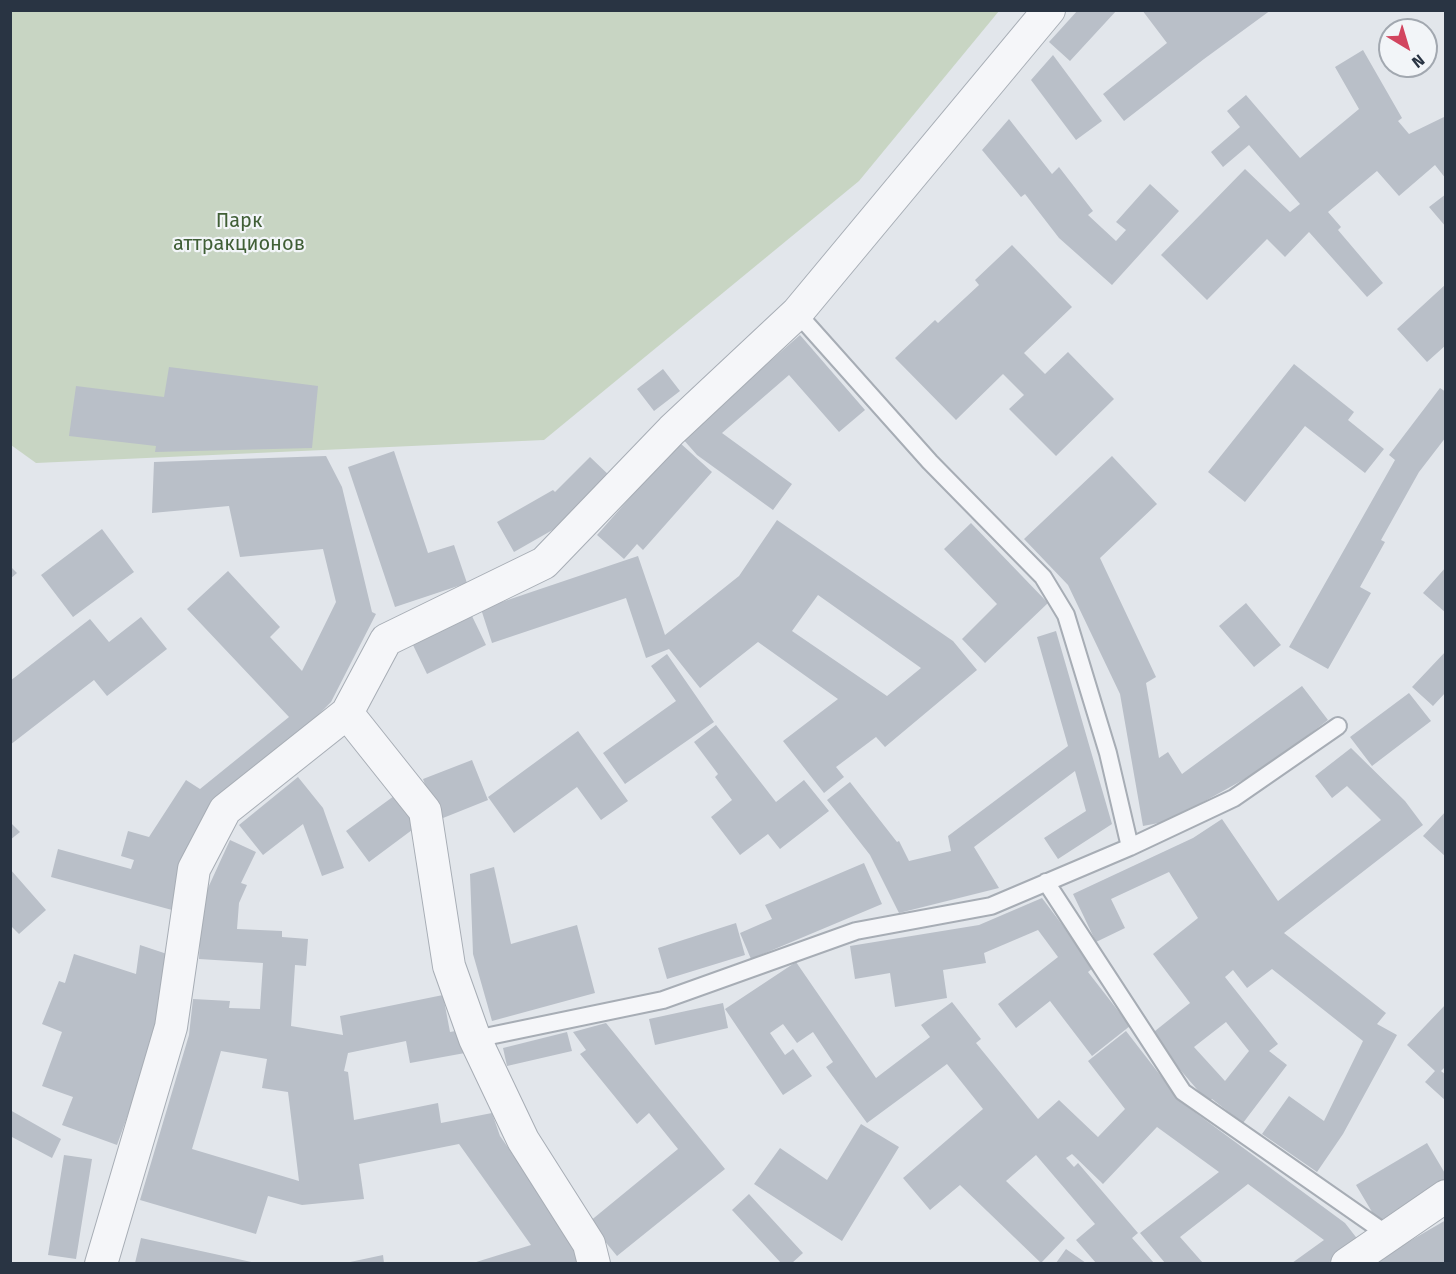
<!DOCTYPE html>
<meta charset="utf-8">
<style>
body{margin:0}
#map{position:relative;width:1456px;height:1274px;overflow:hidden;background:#e2e6eb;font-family:"Fira Sans",sans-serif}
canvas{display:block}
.frame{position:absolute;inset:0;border:12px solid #293443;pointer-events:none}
.north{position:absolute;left:1378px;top:18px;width:60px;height:60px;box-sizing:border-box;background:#f2f5f8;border:2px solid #a2a8b0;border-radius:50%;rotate:142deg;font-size:16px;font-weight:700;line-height:24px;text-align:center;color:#293443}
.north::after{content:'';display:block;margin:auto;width:21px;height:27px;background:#d2455f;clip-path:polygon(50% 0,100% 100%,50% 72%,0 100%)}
</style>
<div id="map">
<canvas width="1456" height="1274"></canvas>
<div class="frame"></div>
<div class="north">N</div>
</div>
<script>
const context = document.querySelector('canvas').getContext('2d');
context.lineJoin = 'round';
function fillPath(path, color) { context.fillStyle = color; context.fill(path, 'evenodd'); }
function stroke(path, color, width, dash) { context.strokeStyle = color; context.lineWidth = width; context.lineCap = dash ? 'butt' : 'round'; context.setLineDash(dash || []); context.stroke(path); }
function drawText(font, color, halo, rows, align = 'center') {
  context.font = font + ' "Fira Sans",sans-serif'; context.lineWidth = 4.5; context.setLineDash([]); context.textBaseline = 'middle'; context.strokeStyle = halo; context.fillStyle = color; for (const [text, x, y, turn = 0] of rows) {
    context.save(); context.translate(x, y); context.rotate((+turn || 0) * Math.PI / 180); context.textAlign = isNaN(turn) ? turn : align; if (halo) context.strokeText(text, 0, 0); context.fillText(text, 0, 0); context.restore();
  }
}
const green = new Path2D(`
 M11,11H999L859,181L544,440L36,463L11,445Z`);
const building = new Path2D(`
 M1078,10H1117L1070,61L1049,42Z
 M1142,10H1271L1204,59L1124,121L1103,94L1167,43Z
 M1363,50L1402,118L1398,121L1409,134L1446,116V179L1435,165L1399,196L1377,171L1328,212L1341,227L1338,230L1383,283L1367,297L1309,232L1285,257L1267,239L1207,300L1161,255L1245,169L1290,212L1300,204L1249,145L1223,167L1211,152L1240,127L1227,111L1246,95L1300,158L1359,109L1335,67Z
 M1053,55L1102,121L1076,140L1031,80Z
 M1009,119L1052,174L1059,167L1093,211L1088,215L1116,241L1126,230L1116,222L1150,184L1179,211L1112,285L1059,238L1025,194L1021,197L982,150Z
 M1446,194V227L1429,207Z
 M1012,245L1072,307L1024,353L1045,374L1068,352L1114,399L1056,456L1009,409L1024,395L1003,374L956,420L895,358L935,320L938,323L979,285L975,280Z
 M1446,284V345L1427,362L1397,329Z
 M800,335L865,410L839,432L789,375L722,433L792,484L773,510L697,455L682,438Z
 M1294,364L1354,412L1348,420L1384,449L1365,473L1305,426L1245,502L1208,472Z
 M169,367L318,386L312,448L155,452L156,446L69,436L76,386L164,397Z
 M663,369L680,391L654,411L637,389Z
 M1440,388L1446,392V437L1419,472L1381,540L1385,542L1360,587L1371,593L1328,669L1289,647L1395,460L1389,455Z
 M679,442L712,472L643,550L637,544L624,559L597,535Z
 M394,451L428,553L454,545L467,583L395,607L348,467Z
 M326,456L342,487L372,612L376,614L331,702L188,848L172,910L51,877L58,849L131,869L134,860L121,856L128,831L149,837L186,780L200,789L289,717L187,609L228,571L280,627L270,637L302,671L336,602L323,549L240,557L229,506L152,513L154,462Z
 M1112,456L1157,504L1100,558L1156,677L1146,683L1159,758L1168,752L1182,774L1302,686L1328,720L1268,766L1169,821L1143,826L1120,694L1068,585L1024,539Z
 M590,457L612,478L570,520L514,552L497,522L553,490L555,492Z
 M777,520L953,641L977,670L885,747L876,737L836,767L844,777L824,793L783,741L838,699L758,642L700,688L669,649L646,658L626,598L492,643L481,609L638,556L665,635L739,576ZM818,595L921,668L887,696L792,631Z
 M971,523L1048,603L985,663L962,639L997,604L944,549Z
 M102,529L134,572L73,617L41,575Z
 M10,566L17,573L10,579Z
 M1446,567V613L1423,593Z
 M1246,603L1281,645L1254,667L1219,626Z
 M471,614L486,645L427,674L412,643Z
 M141,617L167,649L107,696L94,680L10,745V681L90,619L109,642Z
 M1056,631L1112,824L1058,859L1044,838L1086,811L1075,771L974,847L999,888L899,913L870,855L827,800L850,782L897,842L899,841L909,861L951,851L948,836L1068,746L1037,637Z
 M1446,651V692L1433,706L1412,687Z
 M667,654L714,722L625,784L603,753L676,701L651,666Z
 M1409,693L1431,721L1372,766L1350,737Z
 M716,725L776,802L804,780L829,811L780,849L768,834L740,855L711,817L732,800L715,777L718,774L694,742Z
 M578,731L628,801L601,820L577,787L514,833L488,797Z
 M1351,748L1405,801L1423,825L1284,933L1386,1013L1377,1024L1397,1035L1343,1134L1317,1172L1262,1134L1289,1096L1324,1121L1363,1041L1272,969L1247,988L1233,970L1225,977L1278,1044L1269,1051L1287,1065L1243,1123L1212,1099L1208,1102L1150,1035L1190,1003L1153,954L1198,918L1169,872L1111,899L1125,928L1096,942L1073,894L1193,838L1222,819L1278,901L1381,820L1347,786L1332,798L1315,776ZM1226,1022L1249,1051L1225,1081L1194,1047Z
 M472,760L488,800L438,820L423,779Z
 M298,777L323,808L344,868L322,876L303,824L263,855L239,825Z
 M394,796L416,827L369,862L346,831Z
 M1446,811V857L1423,836Z
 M10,822L20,832L10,840Z
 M230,840L256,852L241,883L247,885L239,903L237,929L282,931V937L308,939L306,966L295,965L291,1026L343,1035L340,1016L443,995L450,1032L461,1030L465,1053L410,1063L406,1041L348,1053L344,1071L348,1072L354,1120L438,1103L441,1123L492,1113L500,1136L568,1234L581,1263H473L531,1245L459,1144L359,1164L364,1199L302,1205L268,1196L256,1234L140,1200L189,1035L193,999L230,1001L229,1008L260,1009L263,963L199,959L202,901ZM221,1051L267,1059L262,1088L288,1092L299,1181L192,1149Z
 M864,863L882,904L751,959L740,933L772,919L765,905Z
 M494,867L511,944L577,925L595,993L492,1021L473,954L470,874Z
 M10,869L46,910L19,934L10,925Z
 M1042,898L1094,967L1088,972L1130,1026L1092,1056L1050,1001L1016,1028L998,1004L1058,957L1038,930L984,953L986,963L943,970L947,998L895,1007L890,973L855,979L850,946L979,925Z
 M736,923L745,955L667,979L658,948Z
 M140,945L170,955L154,1042L117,1145L62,1125L73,1097L42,1086L62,1032L42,1024L59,981L65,983L74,954L136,974Z
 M796,962L876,1078L930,1037L921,1025L952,1002L981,1039L976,1043L1038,1119L1059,1100L1098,1137L1125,1109L1088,1061L1126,1031L1181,1102L1345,1223L1359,1241L1328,1263H1292L1324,1240L1248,1184L1180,1237L1203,1263H1165L1140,1233L1219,1172L1157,1127L1103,1184L1072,1154L1066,1158L1074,1167L1078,1163L1138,1233L1132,1238L1154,1263H1096L1076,1240L1095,1224L1036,1155L1006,1181L1065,1238L1041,1263L960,1185L930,1210L903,1178L983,1109L947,1064L867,1123L826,1067L833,1062L813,1032L797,1043L783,1024L770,1033L785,1055L793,1049L812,1076L783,1095L725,1009Z
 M723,1003L728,1028L655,1045L649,1019Z
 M1446,1004V1066L1441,1071L1446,1075V1101L1425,1082L1435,1071L1407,1045Z
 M606,1023L725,1169L617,1256L589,1222L678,1149L649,1113L637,1124L580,1054L586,1050L573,1032Z
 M567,1032L572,1051L507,1066L503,1048Z
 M10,1110L61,1139L52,1158L10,1136Z
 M861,1124L899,1147L842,1241L754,1184L780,1148L827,1180Z
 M1427,1143L1446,1175V1181L1378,1222L1356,1185Z
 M64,1155L92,1159L76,1259L48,1255Z
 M749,1194L803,1253L792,1263H781L732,1210Z
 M1446,1220V1263H1372Z
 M141,1238L256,1263H135Z
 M1066,1249L1086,1263H1056Z
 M383,1255L384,1263H350V1262Z`);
const lane = new Path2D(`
 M797,313L930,462L1043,577L1066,615L1108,753L1130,847
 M1046,882L1183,1092L1388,1235
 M475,1039L663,1000L856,931L991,906L1130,847L1234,798L1338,726`);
const street = new Path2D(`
 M347,713L425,811L449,966L475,1039L523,1140L589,1244L594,1264
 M101,1264L171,1027L194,869L225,810L347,713L386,640L544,563L672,430L797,313L1049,10
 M1347,1264L1446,1196`);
const parkNames = [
 ["Парк",239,221],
 ["аттракционов",239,244]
];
fillPath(green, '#c8d5c3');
fillPath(building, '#b9bfc8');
stroke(lane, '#a7adb5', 20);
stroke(street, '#a7adb5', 34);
stroke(lane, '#f5f6f9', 16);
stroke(street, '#f5f6f9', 32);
drawText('20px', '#405f36', '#f2f5f8', parkNames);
</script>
